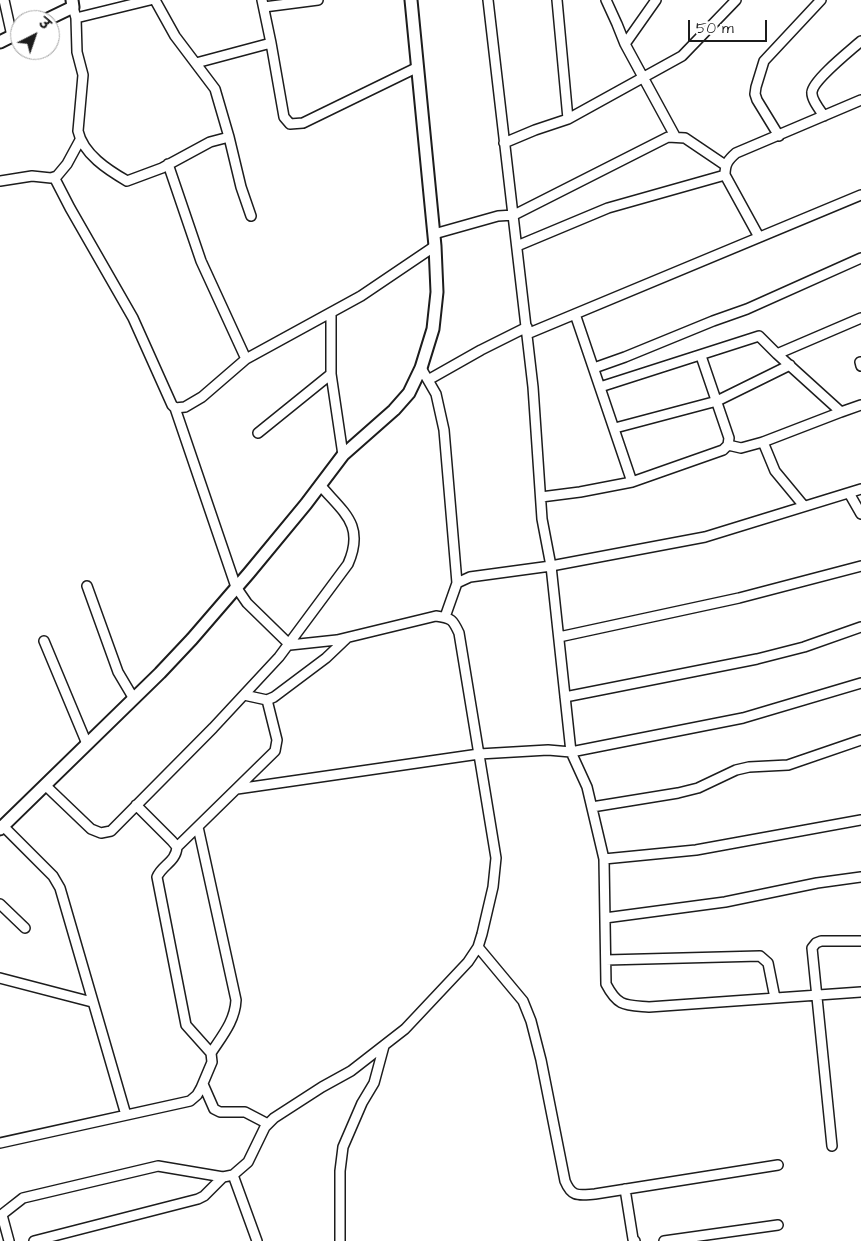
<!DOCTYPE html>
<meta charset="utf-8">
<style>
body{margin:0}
#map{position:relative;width:861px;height:1241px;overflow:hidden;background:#fff;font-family:"Architects Daughter","Playpen Sans Deva",sans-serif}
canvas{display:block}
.north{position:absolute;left:10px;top:10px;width:50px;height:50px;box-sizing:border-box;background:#fff;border:1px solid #a4a4a4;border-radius:50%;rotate:41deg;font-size:14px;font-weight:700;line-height:20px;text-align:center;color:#1c1c1c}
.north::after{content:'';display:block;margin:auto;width:18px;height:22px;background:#1c1c1c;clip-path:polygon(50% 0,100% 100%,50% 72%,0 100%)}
.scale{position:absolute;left:688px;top:20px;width:79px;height:22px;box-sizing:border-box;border:2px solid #1c1c1c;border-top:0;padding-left:6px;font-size:15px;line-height:18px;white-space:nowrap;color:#1c1c1c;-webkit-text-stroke:4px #fff;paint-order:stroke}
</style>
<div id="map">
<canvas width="861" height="1241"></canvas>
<div class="north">उ</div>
<div class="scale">50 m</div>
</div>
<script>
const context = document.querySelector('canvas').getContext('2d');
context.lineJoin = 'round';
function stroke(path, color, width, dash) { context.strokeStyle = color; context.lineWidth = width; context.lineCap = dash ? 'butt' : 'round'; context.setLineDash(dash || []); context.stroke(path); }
const minor = new Path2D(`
 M4,0L12,36
 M155,0L175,36L215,89L229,137L241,187L251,216
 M262,0L271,43L284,117L290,124L303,123L418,67
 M488,0L533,387L542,519L551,566L571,752L743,718L861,683
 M557,0L568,119
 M606,0L617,24L625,44L675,136
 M73,7L76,18L77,52L83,75L78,131C83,154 108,170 127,181L162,168L210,142L229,137
 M264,7L318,0
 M76,18L150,0
 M625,44L656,0
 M196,63L271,43
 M824,116C820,110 811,99 812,92C813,80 851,50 861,41
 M779,136L757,100L755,94L756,87L764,61L821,0
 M504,143L535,130L568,119L682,56L736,0
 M168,164L201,261L246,359
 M54,177L70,208L133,318L172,405L175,408L185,407L202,397L246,359L361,296L435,246
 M0,181L32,176L51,178L57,176L67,164L80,140
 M434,234L498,216L514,215L668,137L685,138L725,165
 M759,237L725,175C725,164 728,160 736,153L861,100
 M517,246L608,208L725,175
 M331,313V374L343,455
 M575,314L632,482
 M527,334L861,195
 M777,354L861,318
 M860,362L861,366
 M421,368L436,394L444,430L457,583
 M594,368L625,357L713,321L747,309L861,258
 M428,380L481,350L527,327
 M600,387L759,336L777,354L841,412L861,405
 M615,428L717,401L790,365
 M258,433L331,374
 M763,442L775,471L804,506
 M728,445L741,448L763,442L841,412
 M849,493L861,514
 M541,497L580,492L632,482L723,450L728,445L729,438L701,356
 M87,586L118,672L134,699
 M445,617L457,583L470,577L551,566L705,537L861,489
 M559,637L739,598L861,566
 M44,641L87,744
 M244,695L267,700L274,697L326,658L347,638
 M565,697L757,659L804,647L861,627
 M45,785L91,829L101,833L111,831L213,728L279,657L348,564C365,525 344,513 320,485
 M237,789L479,754L548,750L571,752L587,787L604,859L606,984C618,1007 625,1005 649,1007L861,992
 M592,807L678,793L698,788L736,770L749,767L788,765L861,740
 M3,826L53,876L60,888L126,1115
 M198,827L236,1000C235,1021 222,1036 211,1053
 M177,847L275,751L277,740L267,700
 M604,859L696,850L861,820
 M0,904L25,928
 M605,918L725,902L817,883L861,877
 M478,947L523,1001L531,1021L541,1060L565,1181C572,1198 579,1195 595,1194L778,1165
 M606,960L760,956L768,963L775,998
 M0,978L92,1002
 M203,1084L214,1109L220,1112H245L268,1124
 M0,1143L190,1101L197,1095L201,1088L212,1062L211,1053L186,1025L157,877C162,865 176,862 177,847L172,841L136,805
 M832,1146L812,948L816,943L821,941H861
 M233,1175L257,1241
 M625,1189L633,1239L635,1241
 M2,1215L9,1241
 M0,1216L23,1198L158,1166L223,1177L233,1175L248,1162L265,1127L274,1118L322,1087L351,1071L405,1029L468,962L478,947L482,934L493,887L496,858L459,633C453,620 452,618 436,616L337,640L290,645L247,603L236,587L175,408
 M34,1241L198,1199L204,1196L223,1177
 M340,1241V1171L343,1147L362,1103L374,1083L384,1046
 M664,1241L778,1225`);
const tertiary = new Path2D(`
 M46,20L73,7L72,0
 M0,42L20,32
 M0,829L160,673L192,639L249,573L306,504L343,455L394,410L409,393L421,368L433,329L437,292L435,246L411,0`);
stroke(minor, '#1c1c1c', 12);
stroke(tertiary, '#1c1c1c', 15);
stroke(minor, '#fff', 9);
stroke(tertiary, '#fff', 11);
</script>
